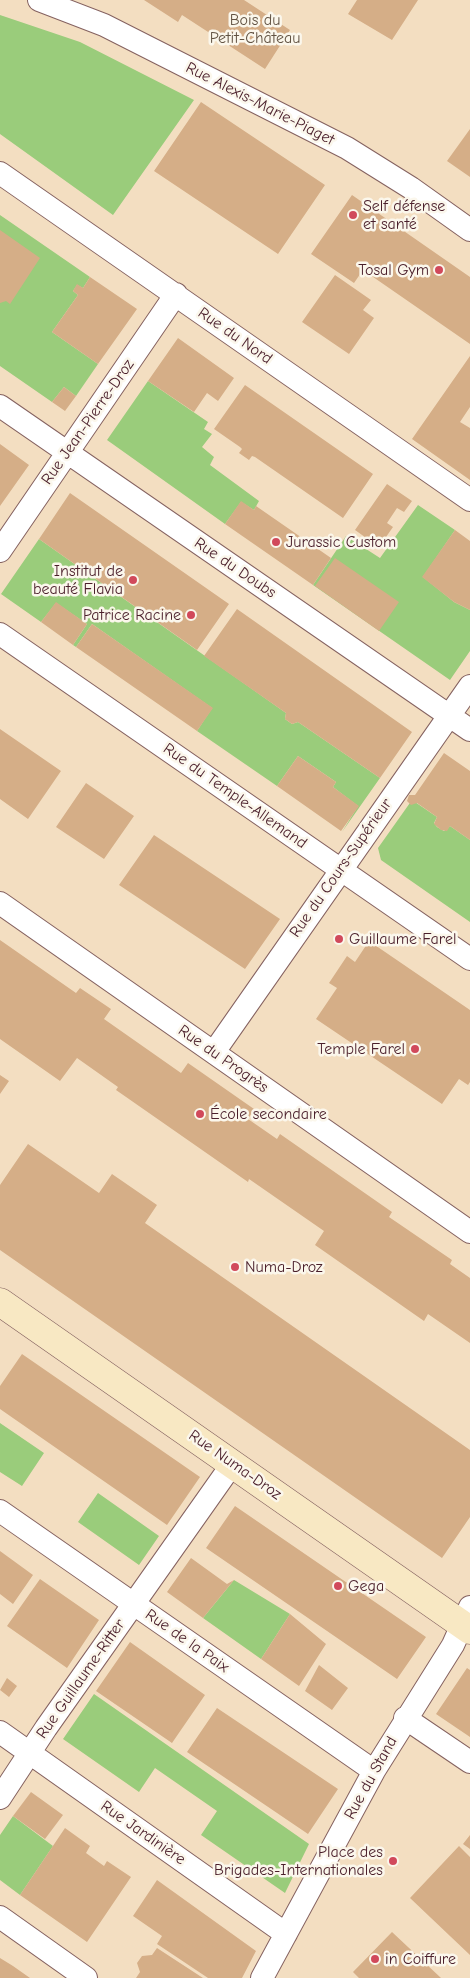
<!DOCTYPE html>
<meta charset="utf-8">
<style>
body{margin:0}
canvas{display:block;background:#f3dec1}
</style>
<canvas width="470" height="1978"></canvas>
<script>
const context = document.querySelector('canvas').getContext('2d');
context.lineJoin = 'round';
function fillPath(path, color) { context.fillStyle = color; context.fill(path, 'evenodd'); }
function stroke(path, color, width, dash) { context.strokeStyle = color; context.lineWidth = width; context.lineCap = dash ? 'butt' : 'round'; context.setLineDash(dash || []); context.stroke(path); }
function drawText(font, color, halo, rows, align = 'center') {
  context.font = font + ' "Comic Neue",sans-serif'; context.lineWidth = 5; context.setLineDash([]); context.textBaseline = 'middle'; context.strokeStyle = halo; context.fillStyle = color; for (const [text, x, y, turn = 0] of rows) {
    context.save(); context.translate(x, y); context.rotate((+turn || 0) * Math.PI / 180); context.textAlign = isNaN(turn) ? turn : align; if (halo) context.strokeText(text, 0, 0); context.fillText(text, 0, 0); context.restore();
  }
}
const green = new Path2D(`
 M0,15L80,42L194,100L113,215L0,134Z
 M0,215L90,277L83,288L77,285L73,291L78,295L52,332L98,364L76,396L64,387L52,402L0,366Z
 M148,381L208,422L204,429L212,434L202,447L214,457L210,465L259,501L254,510L241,502L225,524L107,440Z
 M418,505L455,530L423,577L454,602L470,610V651L450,680L313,585L346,536L380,558Z
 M39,539L286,713L285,719L292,724L298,722L380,778L342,832L358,806L333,787L336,782L298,756L277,786L197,731L212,708L92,624L76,647L73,645L87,624L56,603L41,622L1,594Z
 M412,800L437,817L434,823L437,827L444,831L450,826L470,840V922L381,860L378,848Z
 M0,1423L44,1453L22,1486L0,1472Z
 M98,1493L159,1536L139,1565L78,1522Z
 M234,1580L290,1614L261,1659L203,1618Z
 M94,1694L309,1844L285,1893L201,1835L217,1811L155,1768L139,1792L63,1739Z
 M13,1816L53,1846L20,1895L0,1880V1835Z`);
const building = new Path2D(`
 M144,0H244L290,30L265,69L182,15L178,22Z
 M357,0H418L392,40L348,14Z
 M201,102L325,185L278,254L154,171Z
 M470,129V177L447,161Z
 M352,195L470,277V344L363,270L354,283L311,254Z
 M0,230L40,258L10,304L6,301L0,303Z
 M335,275L371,300L363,310L374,318L349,354L302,322Z
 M90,277L137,309L98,364L52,332L78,295L73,291L77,284L83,288Z
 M178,338L234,378L218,401L207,393L194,412L148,381Z
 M470,356V407L460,422L470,428V480L412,439Z
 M245,385L373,474L343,518L255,457L252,456L249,460L239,453L242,449L240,447L214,429Z
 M64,387L76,396L65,411L52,402Z
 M0,444L29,465L0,506Z
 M387,484L412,501L404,512L397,508L387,523L393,527L379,547L355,530Z
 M70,493L229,604L197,650L39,539Z
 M241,501L254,510L256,506L331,558L313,585L225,524Z
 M455,530L470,541V610L454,602L422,577Z
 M335,558L399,602L379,631L315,586Z
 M56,602L87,624L73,645L41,622Z
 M237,609L412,732L380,778L298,722L292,724L285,719L286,713L204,656Z
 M92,624L213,708L197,731L76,647Z
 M0,729L61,771L28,819L0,799Z
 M444,753L470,771V840L450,826L447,831L441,830L434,824L437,817L417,803L411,805L407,801L409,795H415Z
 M298,756L336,782L333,787L359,806L341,831L277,786Z
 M86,783L134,816L104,859L56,827Z
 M154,835L280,919L245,969L119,885Z
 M0,940L76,993L80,988L111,1009L104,1019L181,1073L188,1063L254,1109L248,1119L277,1139L280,1134L392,1212L389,1217L452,1260L450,1264L470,1278V1343L428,1314L424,1321L315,1245L324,1231L249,1179L248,1182L116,1090L118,1087L77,1058L60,1081L0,1039Z
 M369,941L470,1010V1082L468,1085L459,1079L442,1104L316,1019L337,988L329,983L347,956L355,962Z
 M0,1075L9,1081L0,1094Z
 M28,1144L99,1193L112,1174L157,1205L145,1223L470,1450V1517L442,1558L0,1250V1185Z
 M22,1354L200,1477L167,1525L0,1409V1386Z
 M235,1506L426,1637L397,1679L206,1548Z
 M0,1551L33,1575L13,1604L0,1594Z
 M191,1558L227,1584L234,1580L203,1618L167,1592Z
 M40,1579L99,1620L67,1668L7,1626Z
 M290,1614L326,1644L299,1686L261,1659Z
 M130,1642L205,1695L172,1743L96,1691Z
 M319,1665L348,1688L332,1710L305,1691Z
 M467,1668L470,1670V1737L436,1714Z
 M7,1678L17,1686L9,1697L0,1690Z
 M217,1708L338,1789L308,1834L187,1752Z
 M31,1792L63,1815L45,1839L13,1816Z
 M65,1828L90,1846L86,1853L104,1866L107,1861L131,1877L87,1942L20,1895Z
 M470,1835V1849L463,1844Z
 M459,1846L470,1857V1955L410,1898Z
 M157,1880L256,1951L242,1978H208L157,1944L162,1936L133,1916Z
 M392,1932L424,1962L441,1978H359L353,1972Z
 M157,1948L203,1978H136L140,1972L137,1963L142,1956L152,1955Z
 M0,1958L13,1966L30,1978H0Z`);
const street = new Path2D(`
 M39,0L104,25L347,148L411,188L470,230
 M0,173L470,500
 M0,406L470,730
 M0,551L176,294
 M0,634L470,959
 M0,903L470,1232
 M214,1052L470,686
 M0,1511L374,1771
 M405,1718L470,1762
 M0,1732L286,1934
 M0,1798L46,1728L233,1463
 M0,1917L86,1978
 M262,1978L374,1771L453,1645L470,1607`);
const secondary = new Path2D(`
 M0,1302L470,1630`);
const markers = [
 [353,215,5,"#d1495b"],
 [439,270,5,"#d1495b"],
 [276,542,5,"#d1495b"],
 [133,580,5,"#d1495b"],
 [191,615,5,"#d1495b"],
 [339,939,5,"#d1495b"],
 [415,1049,5,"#d1495b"],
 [200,1114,5,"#d1495b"],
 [235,1267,5,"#d1495b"],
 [338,1586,5,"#d1495b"],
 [393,1861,5,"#d1495b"],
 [375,1959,5,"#d1495b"]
];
const parkNames = [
 ["Bois du",255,20],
 ["Petit-Château",255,38]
];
const streetNames = [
 ["Rue Alexis-Marie-Piaget",260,104,27],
 ["Rue du Nord",235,336,35],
 ["Rue Jean-Pierre-Droz",88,422,-55],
 ["Rue du Doubs",235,568,34],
 ["Rue du Temple-Allemand",235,796,35],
 ["Rue du Cours-Supérieur",341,868,-55],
 ["Rue du Progrès",223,1059,35],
 ["Rue Numa-Droz",235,1465,35],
 ["Rue de la Paix",187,1641,35],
 ["Rue Guillaume-Ritter",81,1679,-55],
 ["Rue du Stand",371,1778,-61],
 ["Rue Jardinière",143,1833,35]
];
const poiNames = [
 ["Self défense",363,206],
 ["et santé",363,224],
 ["Tosal Gym",429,270,"right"],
 ["Jurassic Custom",286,542],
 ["Institut de",123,571,"right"],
 ["beauté Flavia",123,589,"right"],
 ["Patrice Racine",181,615,"right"],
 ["Guillaume Farel",349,939],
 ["Temple Farel",405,1049,"right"],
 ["École secondaire",210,1114],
 ["Numa-Droz",245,1267],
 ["Gega",348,1586],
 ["Place des",383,1852,"right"],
 ["Brigades-Internationales",383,1870,"right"],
 ["in Coiffure",385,1959]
];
fillPath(green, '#9acc7b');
fillPath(building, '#d5ae87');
stroke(street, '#856260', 24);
stroke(secondary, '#856260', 29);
stroke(street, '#fff', 22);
stroke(secondary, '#f8e8c3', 28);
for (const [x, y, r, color] of markers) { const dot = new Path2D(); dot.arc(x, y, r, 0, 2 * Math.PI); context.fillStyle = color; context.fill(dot); stroke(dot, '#fbf7ec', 2); }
drawText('16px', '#625343', '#fbf7ec', parkNames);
drawText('16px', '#4a1f2b', '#fbf7ec', streetNames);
drawText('16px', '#4a1f2b', '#fbf7ec', poiNames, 'left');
</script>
